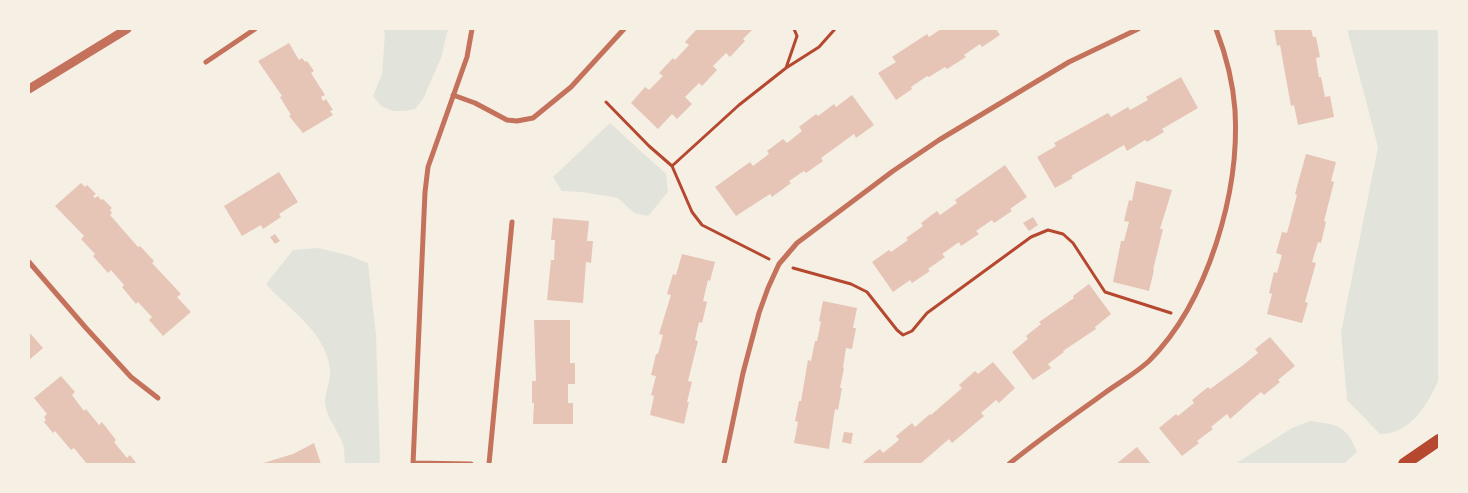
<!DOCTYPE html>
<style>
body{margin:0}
#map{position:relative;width:1468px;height:493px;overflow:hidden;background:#f6efe4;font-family:"Source Sans 3",sans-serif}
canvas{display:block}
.frame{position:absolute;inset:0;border:30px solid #f6efe4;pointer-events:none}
</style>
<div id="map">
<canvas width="1468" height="493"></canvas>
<div class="frame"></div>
</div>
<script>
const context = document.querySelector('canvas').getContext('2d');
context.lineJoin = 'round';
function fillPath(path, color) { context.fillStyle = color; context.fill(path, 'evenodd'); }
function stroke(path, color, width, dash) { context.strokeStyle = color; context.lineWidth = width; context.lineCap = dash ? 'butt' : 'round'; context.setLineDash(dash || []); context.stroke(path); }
const green = new Path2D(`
 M383,29H448L441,58L423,99L415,109L405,111H393L381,106L373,96L382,74L385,33Z
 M1347,29H1437L1439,39V379C1428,404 1411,434 1380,434L1347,400L1341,332L1378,147Z
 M610,123L666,174L668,192L648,216L634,213L618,198L582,192L562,191L553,177Z
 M318,248L347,255L368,263L376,335L380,459L379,464H345C344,458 345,451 343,445C339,431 326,418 325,402C325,391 332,379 330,368C324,330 290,311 266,284L293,250Z
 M1310,421C1337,425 1346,424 1357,452L1344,464H1235L1292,428Z`);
const building = new Path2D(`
 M697,29H753L743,39L745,41L730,57L726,53L713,66L717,70L702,86L699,83L685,97L692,104L677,119L672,114L658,129L631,103L645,87L649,90L663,76L659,73L673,58L675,60L689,45L685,42Z
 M941,29H996L1000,35L982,47L980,44L964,55L966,57L947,69L945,67L929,77L927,76L911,87L912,89L896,100L878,73L896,62L892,57L927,34L929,37Z
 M1274,29H1311L1313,37H1316L1320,57L1316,58L1319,77H1321L1325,97L1330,96L1334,117L1298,125L1294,105L1291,106L1280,45L1277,46Z
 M289,43L299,60L302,58L305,62L307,61L314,71L311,73L325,95L321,97L323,101L326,99L333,110L330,111L333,115L303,133L289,116L291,115L280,97L282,96L258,61Z
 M1181,77L1198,108L1162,129L1164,132L1147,142L1145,140L1127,151L1124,145L1071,176L1073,178L1055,188L1037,157L1056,146L1054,143L1108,113L1111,117L1128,107L1130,110L1148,100L1146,97Z
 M852,95L874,125L856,138L854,134L821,158L823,161L806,173L804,171L789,181L791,183L772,197L770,194L736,216L715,187L750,162L753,166L769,154L767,151L783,139L787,143L802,131L799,127L816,114L818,116L834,104L836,107Z
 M1306,154L1336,162L1331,181L1334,182L1324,221L1326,222L1321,243L1318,242L1312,262L1316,263L1305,302L1308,303L1302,323L1267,314L1272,294L1269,293L1274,272L1277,273L1282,255L1276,253L1282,232L1287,233L1297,195L1295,194Z
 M1005,165L1027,197L1010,209L1012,211L994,223L992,220L976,231L979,234L961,246L959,242L942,254L945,257L928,269L930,271L912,283L910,280L893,292L872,262L889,250L891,252L908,240L906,238L923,226L921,223L937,211L940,215L957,203L955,200Z
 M279,172L298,202L279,214L281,217L263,229L261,225L242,236L224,206Z
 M1136,181L1172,190L1160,229H1163L1153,270H1154L1149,291L1113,282L1121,241H1124L1129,222L1124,221L1129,200L1132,201Z
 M81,183L85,187L87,185L96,194L93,196L95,198L98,196L101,200L103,199L112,208L110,210L112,213L110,215L138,247L140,246L154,261L152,263L181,294L177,297L191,312L163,336L149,320L152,317L138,302L136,304L122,287L124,285L111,270L108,273L93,256L95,254L81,239L84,236L55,206Z
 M1033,217L1038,225L1029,231L1023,223Z
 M553,218L589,221L587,241H593L591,263L586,262L583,303L547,300L551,260H554L555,240H551Z
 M275,234L280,241L275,244L270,237Z
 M682,254L715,262L710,281L708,280L703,301L707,302L702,323L699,322L695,340L698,341L688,381L692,382L687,402H689L684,424L650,415L654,396L651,395L656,376L651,375L656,354H658L663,335L659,334L671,295L667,294L673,274L676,275Z
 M1089,284L1111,314L1095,327L1096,329L1063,351L1064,352L1048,364L1051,368L1033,380L1012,352L1028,339L1026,336L1041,324L1039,322L1074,298L1073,296Z
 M823,301L857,308L853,328H856L852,349L846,348L843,367L844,368L840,388H842L838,410L835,409L829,449L794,443L798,422L795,421L799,401H801L808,360L811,361L815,341H817L821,322L819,321Z
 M534,320H570V363H575V384H568V403H573V424H533L534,403H532V381H536Z
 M29,332L43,348L29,360Z
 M1270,337L1295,366L1278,380L1280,382L1264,395L1261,392L1230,419L1227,414L1211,427L1213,429L1197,441L1199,443L1182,456L1159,428L1176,414L1178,416L1194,403L1192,400L1208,387L1210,389L1242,366L1258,353L1255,349Z
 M993,362L1015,388L999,403L996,400L981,413L984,416L952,443L949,439L920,464H865L863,462L880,449L883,453L899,440L896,436L912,423L915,427L930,414L931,415L962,388L959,385L975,371L978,374Z
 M61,376L75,392L72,395L84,411L86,409L99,425L102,422L116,440L114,442L127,458L130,455L137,464H87L74,448L71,450L55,431L53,433L44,422L46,420L44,417L47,414L34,398Z
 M844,432L853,433L851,444L842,442Z
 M314,443L321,464H260L293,454Z
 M1137,447L1151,464H1116L1121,460Z`);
const path = new Path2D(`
 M786,68L797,36L794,29
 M606,102L649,146L672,166L692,212L702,225L769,259
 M672,166L739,105L786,68L819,47L835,29
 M793,268L851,284L867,292L897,330L903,335L912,331L927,313L1031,237L1048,230L1063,234L1073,243L1105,292L1171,313`);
const minor = new Path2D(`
 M206,62L255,29
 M453,95L475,103L507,120L517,121L533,118L571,87L624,29
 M29,262L86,328L131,377L158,398
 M413,463L471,464
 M413,464L425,192L428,167L467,57L472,29
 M489,464L512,222
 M724,464L743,373L759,313L768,288L779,264L797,243L893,171L939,140L1069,62L1138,29
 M1009,464C1040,439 1073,416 1106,392C1120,382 1136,373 1149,361C1208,302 1240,192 1235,110C1233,82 1226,55 1216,29`);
const tertiary = new Path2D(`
 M29,89L127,29`);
const primary = new Path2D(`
 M1404,464L1439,440`);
fillPath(green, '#e2e4dc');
fillPath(building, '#e6c5b7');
stroke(path, '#b5482f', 3);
stroke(minor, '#c5725c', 5);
stroke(tertiary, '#c5725c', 9);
stroke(primary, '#b5482f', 12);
</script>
